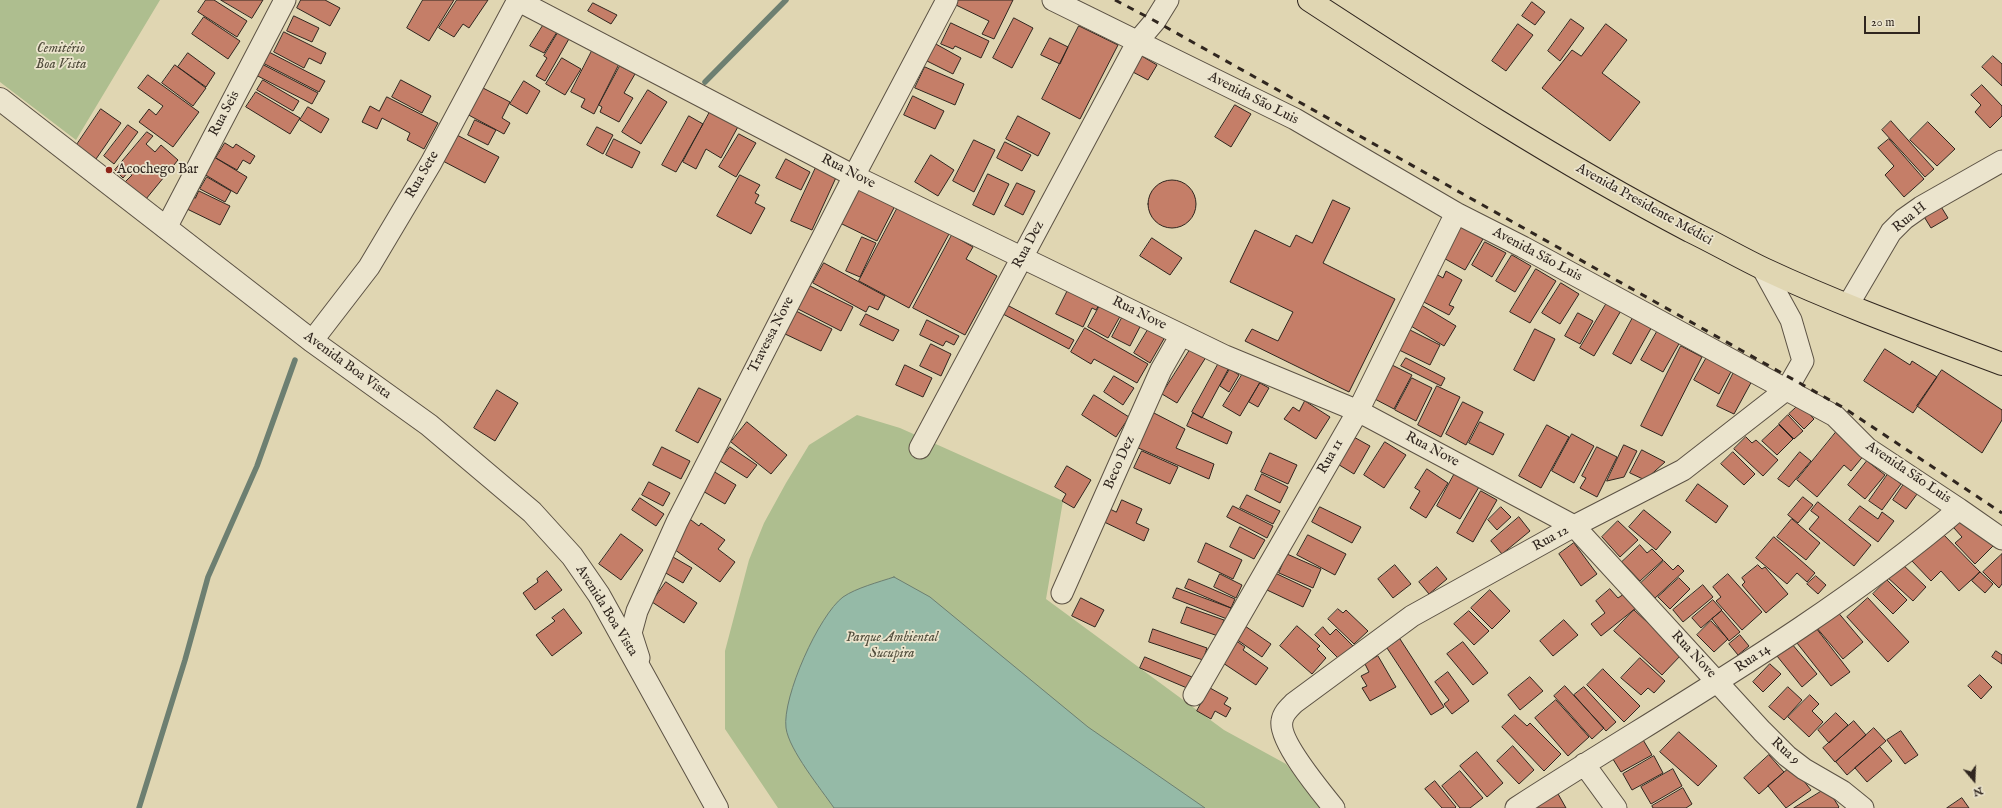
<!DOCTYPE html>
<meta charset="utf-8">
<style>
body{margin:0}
#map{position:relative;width:2002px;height:808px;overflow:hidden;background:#e0d6b2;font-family:"IM FELL English",serif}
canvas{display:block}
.north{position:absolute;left:1954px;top:760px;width:40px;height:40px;-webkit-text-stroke:3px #ebe4cd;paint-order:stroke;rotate:161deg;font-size:11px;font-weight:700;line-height:16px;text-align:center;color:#30261f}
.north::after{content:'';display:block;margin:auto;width:14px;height:18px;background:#30261f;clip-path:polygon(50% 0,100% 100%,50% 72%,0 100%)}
.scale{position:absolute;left:1864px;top:16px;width:56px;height:18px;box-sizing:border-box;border:2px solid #30261f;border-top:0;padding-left:5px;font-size:12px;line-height:14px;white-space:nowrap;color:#30261f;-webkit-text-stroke:3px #ebe4cd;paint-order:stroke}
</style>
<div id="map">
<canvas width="2002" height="808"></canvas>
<div class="north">N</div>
<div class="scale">20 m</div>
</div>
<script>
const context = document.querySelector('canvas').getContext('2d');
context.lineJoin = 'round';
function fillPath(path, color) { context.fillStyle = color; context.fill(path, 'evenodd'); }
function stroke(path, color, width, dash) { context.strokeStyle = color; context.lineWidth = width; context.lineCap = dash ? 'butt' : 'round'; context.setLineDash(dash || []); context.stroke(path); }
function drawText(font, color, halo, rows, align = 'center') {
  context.font = font + ' "IM FELL English",serif'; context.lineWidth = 3.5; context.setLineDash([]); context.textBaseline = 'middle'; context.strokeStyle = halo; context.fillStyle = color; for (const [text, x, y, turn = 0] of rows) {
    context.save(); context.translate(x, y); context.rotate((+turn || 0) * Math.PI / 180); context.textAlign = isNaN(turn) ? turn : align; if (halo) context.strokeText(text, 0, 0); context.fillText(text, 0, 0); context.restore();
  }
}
const green = new Path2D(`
 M0,0H160L76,140L0,82Z
 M857,415L900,428L1063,501L1046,599L1224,730L1286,764L1322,808H778L725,729V651L749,560L764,523L786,483L809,445Z`);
const water = new Path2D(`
 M894,577L930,597L1088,727L1205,808H834C821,789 789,750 786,728C782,697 819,615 843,597C856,588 879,582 894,577Z`);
const stream = new Path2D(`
 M705,82L786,0
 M139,808L185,660L208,577L257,466L295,360`);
const building = new Path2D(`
 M206,0H214L247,21L237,37L198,12Z
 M221,0H263L252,18Z
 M301,0H325L340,8L330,26L297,8Z
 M423,0H454L429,41L407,28Z
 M457,0H488L469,28L463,24L454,37L439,28Z
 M958,0H1013L994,39L982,34L989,21L956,5Z
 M1532,2L1545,12L1535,25L1522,16Z
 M593,3L617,15L611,24L588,11Z
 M294,16L319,28L312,42L287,31Z
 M204,17L240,41L228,59L192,34Z
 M1014,18L1033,28L1012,68L993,58Z
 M1571,19L1584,28L1560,61L1548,51Z
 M951,23L989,41L981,58L955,46L953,49L941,44Z
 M544,24L557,32L544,53L530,46Z
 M1518,24L1533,35L1506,71L1492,61Z
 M1606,24L1627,40L1602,73L1640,102L1610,141L1542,88L1572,50L1581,56Z
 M1079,26L1118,45L1080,119L1042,99Z
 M559,31L570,37L545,81L536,76L547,58L544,56Z
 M284,32L326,53L321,64L309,58L304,68L274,52Z
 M1050,38L1068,47L1060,64L1041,55Z
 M934,43L961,58L953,74L925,60Z
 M595,45L622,58L594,114L581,107L585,99L571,92Z
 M265,50L325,81L319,92L259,61Z
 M188,53L215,73L206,87L178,67Z
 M1140,55L1157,65L1148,80L1131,71Z
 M1993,56L2002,64V86L1982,67Z
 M562,58L581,69L565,95L546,84Z
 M258,62L318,93L312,104L252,73Z
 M175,65L206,88L193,106L162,83Z
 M620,66L635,74L624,93L633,98L619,122L600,112L602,107L599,105Z
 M925,67L964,84L955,105L915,88Z
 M148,75L199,112L173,147L139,122L149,109L156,115L163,106L138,88Z
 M263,80L299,101L293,111L257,90Z
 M401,80L431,96L422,113L392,97Z
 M524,81L540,91L527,114L510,104Z
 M1982,85L2002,106V116L1990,128L1975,112L1981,105L1971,95Z
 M483,88L510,102L502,118L510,123L504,134L463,112Z
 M648,90L667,102L641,144L622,132Z
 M256,92L300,118L290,134L246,107Z
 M913,96L944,111L935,129L904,115Z
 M387,97L438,123L424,149L407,140L410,133L382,118L377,129L362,122L370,106L379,111Z
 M1235,105L1251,114L1231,147L1215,137Z
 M308,107L329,119L321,133L300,120Z
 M712,108L740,123L721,158L706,149L696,169L683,162Z
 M101,109L121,123L96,159L76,146Z
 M689,116L703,124L676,172L662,165Z
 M1018,116L1050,133L1038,156L1006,139Z
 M475,120L496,130L488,145L468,135Z
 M1891,121L1934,169L1925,177L1882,130Z
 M1928,122L1955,149L1937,166L1910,140Z
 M128,125L138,132L114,164L104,156Z
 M597,127L613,135L603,154L587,145Z
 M147,132L153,136L146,144L155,152L161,145L178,160L146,199L125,182L132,175L128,172L123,178L115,170Z
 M455,134L499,157L485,183L441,160Z
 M739,134L756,143L736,177L719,167Z
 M614,139L640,152L632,168L606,155Z
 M1889,139L1924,179L1904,197L1885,175L1894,166L1878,148Z
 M974,140L995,150L974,192L953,181Z
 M1005,142L1031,155L1022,171L997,158Z
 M225,143L233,148L236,144L255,156L250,164L243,160L237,170L216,158Z
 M931,155L954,170L938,196L915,182Z
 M214,157L247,177L237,194L204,174Z
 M786,159L810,172L801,190L776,178Z
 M819,161L839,171L812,230L791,221Z
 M988,174L1009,184L994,215L973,205Z
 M740,175L760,185L755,193L759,195L755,203L765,208L751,234L717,216Z
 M207,177L231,191L225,202L200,189Z
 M1148 204a24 24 0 1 1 48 0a24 24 0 1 1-48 0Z
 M1017,183L1035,191L1023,215L1005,206Z
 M860,184L897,202L877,241L840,223Z
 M199,191L230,206L220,225L185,208L191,196L195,198Z
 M1333,200L1350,208L1323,263L1395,299L1349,392L1245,341L1252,329L1278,341L1293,312L1230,282L1255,230L1290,247L1296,235L1312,243Z
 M1940,205L1948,218L1931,228L1923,215Z
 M898,207L949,234L909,308L859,281Z
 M1459,225L1483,239L1465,270L1440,256Z
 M952,235L973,247L966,259L997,276L965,335L913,308Z
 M862,237L876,243L860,277L846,271Z
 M1152,238L1182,258L1170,275L1140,256Z
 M1485,242L1506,253L1492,277L1472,265Z
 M1512,255L1531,266L1515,292L1496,281Z
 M824,263L885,296L878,310L869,306L866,312L813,283Z
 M1536,269L1556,281L1530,323L1510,312Z
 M1431,271L1443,278L1446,271L1462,280L1449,305L1454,307L1449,315L1416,298Z
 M1561,283L1579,294L1560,324L1542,313Z
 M808,285L853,307L841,331L796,308Z
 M1068,290L1102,300L1096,310L1092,308L1083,327L1056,314Z
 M1103,300L1123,311L1108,338L1088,327Z
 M1608,301L1622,309L1594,356L1580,348Z
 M1418,303L1456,326L1444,346L1406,323Z
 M1007,305L1074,340L1069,349L1003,314Z
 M794,310L832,329L821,351L783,333Z
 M1636,312L1654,323L1631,364L1613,354Z
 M1578,313L1593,321L1580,344L1565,336Z
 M866,314L899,330L893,341L860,325Z
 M1124,314L1142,323L1130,346L1112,337Z
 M927,320L959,336L954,345L946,341L943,346L920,335Z
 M1085,328L1148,364L1137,383L1094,359L1091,364L1071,352Z
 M1149,328L1165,337L1150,363L1134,353Z
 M1406,328L1440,345L1430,365L1395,348Z
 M1535,329L1555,339L1534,381L1514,370Z
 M1658,330L1680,342L1663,372L1641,360Z
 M931,344L951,354L941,376L920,366Z
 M1193,345L1208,354L1177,403L1162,394Z
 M1681,346L1702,357L1662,436L1641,426Z
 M1885,349L1910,365L1912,361L1937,377L1913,413L1864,381Z
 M1707,357L1732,370L1719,394L1694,380Z
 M1406,358L1445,378L1441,386L1401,366Z
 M1221,359L1231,364L1202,418L1192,412Z
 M1388,363L1412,375L1394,409L1371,397Z
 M905,365L932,378L923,397L896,385Z
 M1230,369L1239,375L1229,392L1220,386Z
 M1245,370L1262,379L1240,416L1223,406Z
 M1735,370L1753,379L1734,414L1717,406Z
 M1942,370L2002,410V420L1982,453L1917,406Z
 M1114,376L1134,388L1123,405L1104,392Z
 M1412,378L1432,388L1416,421L1395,410Z
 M1260,383L1269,388L1258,407L1249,402Z
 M1437,386L1460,397L1441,437L1418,425Z
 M699,388L721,399L698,443L676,431Z
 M497,390L518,403L495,441L474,428Z
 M1094,395L1129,417L1116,437L1082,415Z
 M1305,401L1330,417L1316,439L1284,419L1293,407L1299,411Z
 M1463,402L1483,412L1466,445L1446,434Z
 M1800,404L1814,419L1804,429L1789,414Z
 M1152,412L1185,429L1176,448L1214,464L1209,479L1136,447Z
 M1193,413L1232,432L1227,444L1187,426Z
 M1788,415L1803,431L1794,439L1779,424Z
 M747,422L787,455L771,474L731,442Z
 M1480,422L1504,434L1493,455L1469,443Z
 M1547,425L1569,437L1541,488L1519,476Z
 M1779,425L1793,439L1777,455L1762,441Z
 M1837,431L1865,454L1851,471L1844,465L1817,497L1797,480Z
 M1572,434L1594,446L1574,483L1552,471Z
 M1352,436L1370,446L1354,474L1336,463Z
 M1746,437L1752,443L1756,440L1778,460L1763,476L1734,449Z
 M1385,442L1406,455L1384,488L1364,475Z
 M1624,445L1637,451L1624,477L1607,481Z
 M662,447L690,461L681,479L653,465Z
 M730,447L757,465L747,478L720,461Z
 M1597,447L1617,457L1597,497L1580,488L1586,478L1582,476Z
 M1642,450L1665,462L1645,480L1630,473Z
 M1142,451L1178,467L1170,484L1134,468Z
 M1733,452L1755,474L1744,485L1721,464Z
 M1800,452L1811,461L1789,487L1778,479Z
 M1270,453L1297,465L1288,484L1261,472Z
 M1867,461L1885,475L1865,499L1848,485Z
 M1067,466L1091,480L1074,508L1062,501L1066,494L1055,487Z
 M1427,469L1448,483L1426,518L1410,508L1420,491L1415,488Z
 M713,471L736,485L725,504L701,490Z
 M1455,473L1479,487L1460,519L1437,506Z
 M1262,474L1288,487L1280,503L1255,490Z
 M1888,474L1901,484L1882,510L1869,501Z
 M1906,481L1920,490L1906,509L1893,500Z
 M649,482L670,493L663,506L642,495Z
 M1698,484L1728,506L1716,523L1686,501Z
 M1481,491L1497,500L1473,542L1457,533Z
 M1247,495L1280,511L1273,524L1240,508Z
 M1803,497L1813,505L1798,523L1788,515Z
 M640,498L664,514L656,526L632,510Z
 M1122,500L1142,509L1136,523L1149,529L1144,541L1100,520L1106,507L1116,512Z
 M1818,502L1871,545L1854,566L1809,529L1819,517L1811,511Z
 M1233,506L1273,526L1267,538L1227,517Z
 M1860,506L1878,519L1882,512L1894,521L1878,542L1849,520Z
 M1320,507L1361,527L1352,543L1312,522Z
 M1501,507L1511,517L1497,530L1488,520Z
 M1644,510L1671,532L1656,550L1629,527Z
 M1519,517L1530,531L1502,554L1491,541Z
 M1966,517L1993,546L1975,564L1955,543L1962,537L1954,528Z
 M1792,519L1820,543L1806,560L1777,537Z
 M691,520L699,526L701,523L725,540L718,549L735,562L720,582L671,547Z
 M1618,521L1638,540L1620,557L1602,537Z
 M1240,527L1265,540L1254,559L1230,547Z
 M1942,533L1980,572L1959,591L1941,571L1931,581L1912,561Z
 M621,534L643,550L621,580L599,564Z
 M1308,535L1346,554L1335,575L1297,555Z
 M1774,537L1815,573L1807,582L1797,573L1787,584L1756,558Z
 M1206,543L1242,560L1233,579L1198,562Z
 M1574,543L1597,574L1581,586L1559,554Z
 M1640,545L1647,553L1652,549L1663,560L1640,581L1622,562Z
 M1287,554L1321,569L1313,588L1279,573Z
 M2002,554V584L1999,588L1983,572Z
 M673,557L692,568L683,583L664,572Z
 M1664,561L1673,570L1678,565L1684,571L1655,598L1641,583Z
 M1899,561L1926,587L1913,601L1886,576Z
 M1395,565L1411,584L1393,598L1378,579Z
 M1758,565L1762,569L1765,567L1788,594L1766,613L1742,585L1745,582L1742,578Z
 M1437,567L1447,579L1429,594L1419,582Z
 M547,571L562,590L535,610L523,593L538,582L537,579Z
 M1980,572L1993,584L1985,593L1972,581Z
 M1275,573L1311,590L1303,607L1267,590Z
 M1220,574L1242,585L1236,598L1214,587Z
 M1728,574L1762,612L1742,630L1716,601L1721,597L1713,587Z
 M1816,576L1826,585L1818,594L1807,584Z
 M1679,578L1690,589L1670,609L1658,597Z
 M1189,579L1235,599L1231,608L1185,588Z
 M1887,580L1907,600L1893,614L1873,594Z
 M666,582L697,603L684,623L652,602Z
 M1703,585L1713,597L1683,622L1673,610Z
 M1177,588L1231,608L1227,619L1173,598Z
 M1610,589L1618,598L1624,594L1636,608L1601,636L1591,624L1605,613L1596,601Z
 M1490,590L1510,611L1492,629L1471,608Z
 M1081,598L1104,610L1095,627L1072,616Z
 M1868,598L1909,642L1888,662L1847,617Z
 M1713,600L1722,610L1701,628L1692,618Z
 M1187,607L1224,620L1218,636L1181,623Z
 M564,609L582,633L552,656L536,635L555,621L552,618Z
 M1338,609L1343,613L1346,610L1368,631L1354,644L1328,619Z
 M1634,610L1682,654L1662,675L1614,631Z
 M1836,610L1863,642L1843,659L1816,627Z
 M1469,611L1489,631L1474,645L1454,624Z
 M1722,611L1740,632L1729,641L1712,619Z
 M1564,620L1578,635L1553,656L1540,641Z
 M1711,621L1728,639L1714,652L1697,635Z
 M1245,626L1271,644L1262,657L1236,639Z
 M1297,626L1320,646L1317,649L1326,658L1312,674L1280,646Z
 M1323,627L1330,635L1336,629L1353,646L1339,659L1315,635Z
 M1816,628L1850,672L1831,686L1797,643Z
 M1153,629L1207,648L1203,660L1149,642Z
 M1740,635L1749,646L1738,655L1729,644Z
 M1400,639L1444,707L1431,715L1387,648Z
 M1238,642L1245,647L1243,650L1268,668L1256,685L1223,663Z
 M1463,642L1488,673L1473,685L1447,654Z
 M1792,644L1817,674L1802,687L1777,656Z
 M1996,651L2002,655V664L1992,657Z
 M1378,656L1396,687L1370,701L1362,688L1367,686L1361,676L1369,672L1365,664Z
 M1145,657L1192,677L1187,688L1140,668Z
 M1640,658L1665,681L1654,693L1648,688L1641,695L1621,678Z
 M1770,664L1781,674L1763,692L1753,682Z
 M1603,669L1640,706L1624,722L1587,685Z
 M1448,672L1469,701L1452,714L1444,704L1449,700L1435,682Z
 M1980,675L1992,687L1981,699L1968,686Z
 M1530,677L1543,691L1520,710L1508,695Z
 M1565,686L1604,728L1592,739L1554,696Z
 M1584,687L1616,722L1606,731L1574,695Z
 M1788,687L1802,700L1784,720L1769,707Z
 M1210,688L1228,698L1224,704L1231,708L1226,717L1215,711L1211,719L1197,711Z
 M1810,695L1819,704L1812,711L1823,722L1809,737L1788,717Z
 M1556,700L1589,737L1568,756L1535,718Z
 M1836,713L1848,725L1829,743L1818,730Z
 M1515,715L1527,726L1530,723L1561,754L1544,771L1502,727Z
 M1854,721L1866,735L1835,762L1823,748Z
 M1874,728L1886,741L1847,775L1836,762Z
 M1901,731L1918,755L1905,764L1887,740Z
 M1679,732L1717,766L1698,786L1660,752Z
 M1642,738L1652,755L1621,772L1611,756Z
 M1513,746L1534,770L1519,784L1497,761Z
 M1880,747L1892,761L1867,782L1855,768Z
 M1477,752L1503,783L1487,797L1460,766Z
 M1769,755L1784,772L1759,794L1744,778Z
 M1654,756L1663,773L1632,790L1623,774Z
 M1792,766L1811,790L1786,808L1768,786Z
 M1673,769L1682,786L1651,804L1641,787Z
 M1460,771L1483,798L1470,808H1460L1442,786Z
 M1435,781L1456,807L1455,808H1442L1425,789Z
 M1683,788L1692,804L1686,808H1653L1652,806Z
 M1827,788L1839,807L1838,808H1794Z
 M1557,792L1566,808H1530Z
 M1962,798L1969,808H1947Z`);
const minor = new Path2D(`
 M517,0L854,176L1225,356L1358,411L1574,526L1762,731L1787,756L1804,769L1842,791L1863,808
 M1053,0L1295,119L1456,213L1523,247L1835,416L1867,448L1959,509L2002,539
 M166,228L285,0
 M1848,305L1891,232L1904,219L1921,207L2002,161
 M312,341L369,267L431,163L518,0
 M920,448L1138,41L1155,21L1168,0
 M1062,593L1161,370L1181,335
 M639,658L631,633L637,611L677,522L854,176L947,0
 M1194,695L1358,411L1456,213
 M1584,764L1616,808
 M1334,808C1321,792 1278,740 1282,721C1283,713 1289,708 1294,703L1412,616L1574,526L1683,470L1787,389L1803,361L1791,320L1763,269
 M1516,808C1666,711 1824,624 1959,509`);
const tertiary = new Path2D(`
 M0,99L312,341L429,425L532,512L572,556L599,595L717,808`);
const primary = new Path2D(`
 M1309,0C1433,81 1558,162 1690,231C1715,243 1739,257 1764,269C1841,305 1922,334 2002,364`);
const rail = new Path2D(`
 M1115,0L1155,21L1844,408L2002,513`);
const markers = [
 [109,170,4,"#8f2418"]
];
const parkNames = [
 ["Cemitério",61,49],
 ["Boa Vista",61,65],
 ["Parque Ambiental",892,638],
 ["Sucupira",892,654]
];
const streetNames = [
 ["Avenida São Luis",1253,99,27],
 ["Rua Seis",225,114,-62],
 ["Rua Nove",848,172,27],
 ["Rua Sete",423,175,-60],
 ["Avenida Presidente Médici",1644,205,29],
 ["Rua H",1910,218,-39],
 ["Rua Dez",1029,245,-62],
 ["Avenida São Luis",1537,255,28],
 ["Rua Nove",1139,314,26],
 ["Travessa Nove",772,335,-63],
 ["Avenida Boa Vista",347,366,36],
 ["Rua Nove",1432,450,28],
 ["Rua 11",1331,457,-60],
 ["Beco Dez",1120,463,-66],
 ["Avenida São Luis",1908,473,34],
 ["Rua 12",1551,539,-29],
 ["Avenida Boa Vista",606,611,58],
 ["Rua Nove",1693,655,47],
 ["Rua 14",1753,659,-34],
 ["Rua 9",1785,752,42]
];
const poiNames = [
 ["Acochego Bar",117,170]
];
fillPath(green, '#aebe8f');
fillPath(water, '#95baa7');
stroke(water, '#6d7f71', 1);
stroke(stream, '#6d7f71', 5.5);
fillPath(building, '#c57e68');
stroke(building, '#30261f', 1);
stroke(minor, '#5c5244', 23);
stroke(tertiary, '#5c5244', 24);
stroke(primary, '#30261f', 24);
stroke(minor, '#ebe4cd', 21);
stroke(tertiary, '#ebe4cd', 22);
stroke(primary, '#e0d6b2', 22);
stroke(rail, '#30261f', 3, [7, 7]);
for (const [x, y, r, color] of markers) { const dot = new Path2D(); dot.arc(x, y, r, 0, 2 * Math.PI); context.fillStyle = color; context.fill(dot); stroke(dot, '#ebe4cd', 1.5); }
drawText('italic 14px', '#504c3b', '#ebe4cd', parkNames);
drawText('14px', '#30261f', '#ebe4cd', streetNames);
drawText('14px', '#30261f', '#ebe4cd', poiNames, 'left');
</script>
